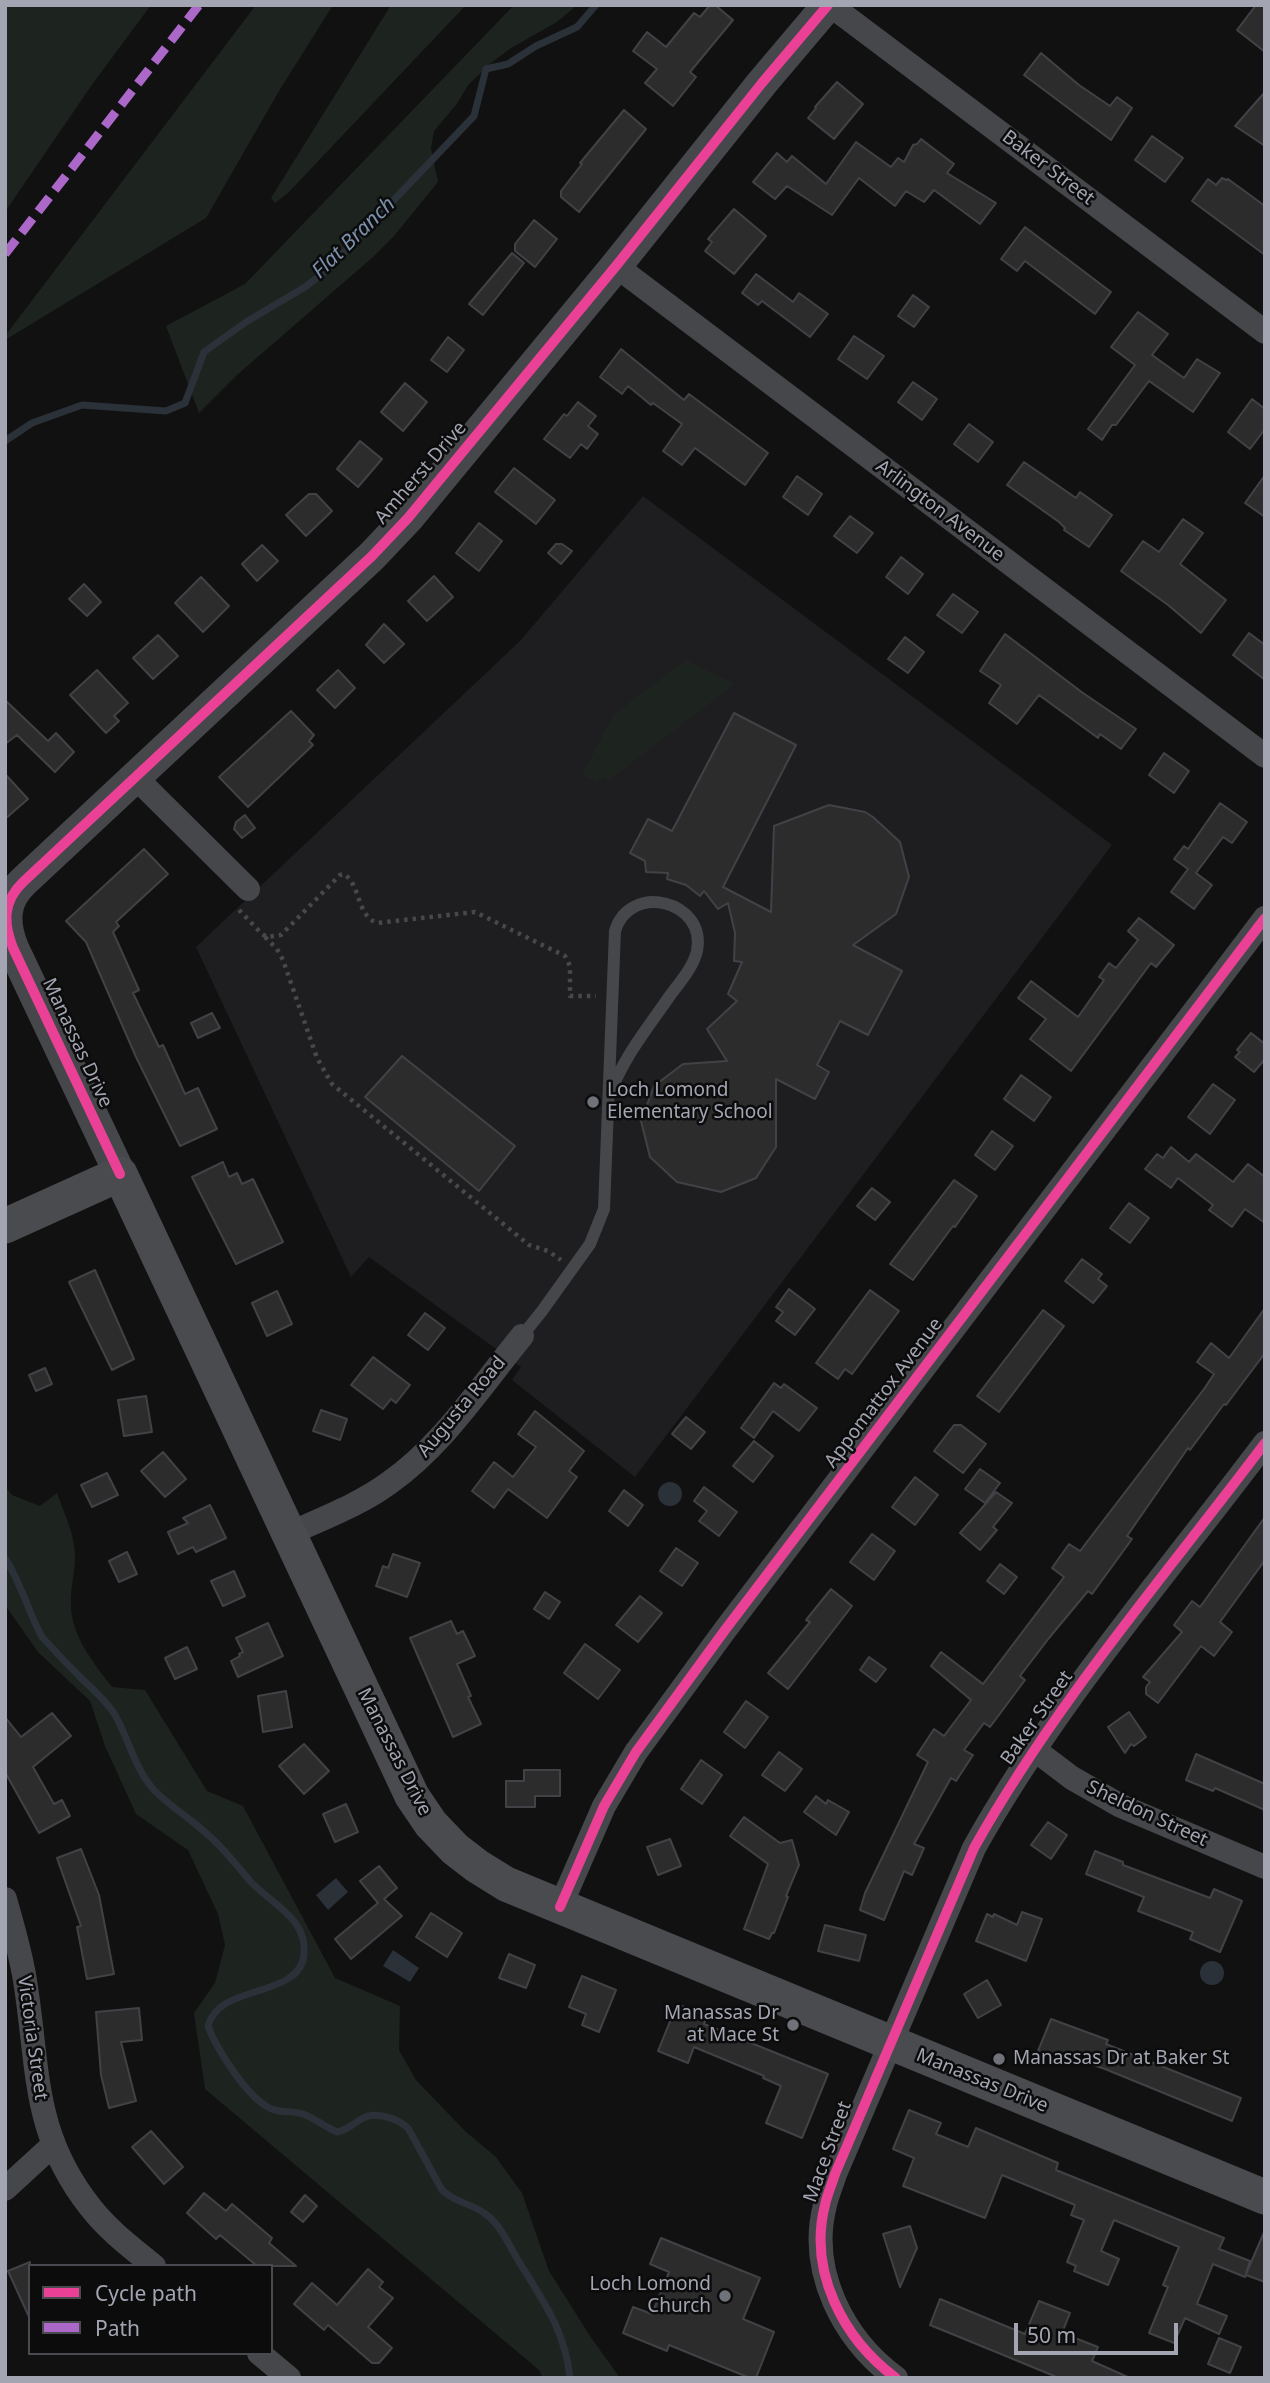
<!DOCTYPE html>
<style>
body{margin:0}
#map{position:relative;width:1270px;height:2383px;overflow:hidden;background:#111112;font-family:"Noto Sans",sans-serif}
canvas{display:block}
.frame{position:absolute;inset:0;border:7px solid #a3a6b2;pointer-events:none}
.legend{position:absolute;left:28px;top:2264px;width:245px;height:91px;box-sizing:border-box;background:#0c0c0d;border:2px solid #484a4f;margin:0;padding:9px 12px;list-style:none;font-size:21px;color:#a3a6b2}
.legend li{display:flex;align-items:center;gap:14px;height:35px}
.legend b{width:35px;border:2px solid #484a4f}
.scale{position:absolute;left:1014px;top:2323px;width:164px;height:32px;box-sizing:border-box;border:4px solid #a3a6b2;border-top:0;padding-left:9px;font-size:21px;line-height:24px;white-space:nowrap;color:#a3a6b2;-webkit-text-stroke:5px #0c0c0d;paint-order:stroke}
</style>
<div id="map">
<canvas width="1270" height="2383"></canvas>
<div class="frame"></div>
<ul class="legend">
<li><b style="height:9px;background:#ea4096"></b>Cycle path</li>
<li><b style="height:9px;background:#ac68c9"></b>Path</li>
</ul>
<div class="scale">50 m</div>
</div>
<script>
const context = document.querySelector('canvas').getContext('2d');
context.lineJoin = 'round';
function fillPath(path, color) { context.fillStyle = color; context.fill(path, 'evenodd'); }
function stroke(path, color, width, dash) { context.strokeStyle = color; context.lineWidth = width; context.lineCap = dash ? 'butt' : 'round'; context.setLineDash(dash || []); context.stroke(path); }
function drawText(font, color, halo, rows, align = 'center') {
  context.font = font + ' "Noto Sans",sans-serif'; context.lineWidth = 5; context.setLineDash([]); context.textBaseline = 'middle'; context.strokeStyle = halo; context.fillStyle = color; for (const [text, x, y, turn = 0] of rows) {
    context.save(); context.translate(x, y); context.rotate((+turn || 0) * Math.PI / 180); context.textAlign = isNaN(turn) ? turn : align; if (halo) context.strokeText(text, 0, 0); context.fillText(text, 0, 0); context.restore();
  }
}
const built = new Path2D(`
 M643,496L1112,845L635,1477L512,1380L521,1367L369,1257L351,1277L196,947L520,641Z`);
const green = new Path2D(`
 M5,5H151L91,86L5,212Z
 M256,5H333L279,91L206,218L5,340V336Z
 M391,5H466L288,193L275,203L271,198Z
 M514,5H577L557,22L511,48L491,63L469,84L456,105L434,131L431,148L438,182L394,236L373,257L237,375L199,413L166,326L245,284Z
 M686,660L735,684L608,781L604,777L597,782L582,775L613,715Z
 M5,1486L12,1495L40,1506L57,1493C64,1513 75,1535 75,1556C75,1572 70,1589 71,1605C71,1635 94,1664 112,1687L145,1690L207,1791L243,1806L335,1978L400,2006L399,2050L416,2080L465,2131L496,2157L522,2193L549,2271L590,2336L620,2378H543L539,2370L205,2089L194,2013L215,1983L225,1945L218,1914L188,1850L136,1814L105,1746L90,1701L38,1652L5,1605Z`);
const water = new Path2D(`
 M658 1494a12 12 0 1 1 24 0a12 12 0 1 1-24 0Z
 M336,1878L348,1892L328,1910L316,1895Z
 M393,1950L419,1968L410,1982L383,1966Z
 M1200 1973a12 12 0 1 1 24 0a12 12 0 1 1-24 0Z`);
const stream = new Path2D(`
 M5,441L32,423L82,405L166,411L185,403L204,352L246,322L305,287L328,269L474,116L486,69L508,64L536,46L577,27L596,5
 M5,1558C21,1583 28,1611 42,1637C54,1650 66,1663 79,1676C91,1688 106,1700 115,1715C129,1739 134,1768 154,1790C167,1804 184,1814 199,1827C219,1843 234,1862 250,1881C271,1904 308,1918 304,1955C299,1999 219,1983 208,2026C217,2050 245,2093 266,2106C277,2114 291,2110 303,2114C316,2119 325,2127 337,2132C349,2129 354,2123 363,2118C377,2111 398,2119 408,2128L442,2190C454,2202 470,2203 484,2213C502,2225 510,2248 521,2265C545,2304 565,2331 570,2378`);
const building = new Path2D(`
 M710,5H715L733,20L690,72L696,77L673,106L645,83L657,69L633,51L647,32L666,47L694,13L700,17Z
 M1256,5H1265V52L1237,30Z
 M1041,53L1079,85L1110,106L1117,97L1132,108L1111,140L1024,75Z
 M837,82L863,104L834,139L808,118L816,108L815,107Z
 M1265,92V146L1235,126Z
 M624,110L646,129L579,212L561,197V191L582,164L580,163Z
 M1152,136L1183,158L1165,182L1135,160Z
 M921,139L954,164L947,173L996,203L980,224L934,190L924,202L906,191L895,206L859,178L832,215L787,186L775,199L753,182L777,153L787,162L792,156L826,184L856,142L891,167L898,158L904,162L913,145L917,144Z
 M1222,178L1227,180L1228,179L1265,206V255L1192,201L1208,179L1216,185Z
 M734,209L766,236L734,274L705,251L712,242L708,239Z
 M534,220L557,239L535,267L515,251V244Z
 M1025,227L1111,292L1095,314L1025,261L1017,271L1001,259Z
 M512,253L524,263L483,315L469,304Z
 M756,274L793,302L799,293L828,314L810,337L762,301L758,305L742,293Z
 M913,295L929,307L914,327L898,316Z
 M1138,312L1168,334L1152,355L1184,378L1197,359L1220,373L1193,412L1149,381L1116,425H1112L1102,440L1088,429L1135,365L1111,347Z
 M854,336L884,356L867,379L838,359Z
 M448,337L464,350L447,372L431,360Z
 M621,349L684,400L689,394L768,453L745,485L695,448L682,465L663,451L682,424L653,403L651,405L628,386L622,394L600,377Z
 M913,382L937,399L922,420L898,402Z
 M405,383L427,402L403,431L381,412Z
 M1252,399L1265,409V429L1250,449L1228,432Z
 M578,402L596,416L588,426L598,434L587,449L581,444L570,458L544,439L564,414L567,416Z
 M969,424L993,442L978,462L954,444Z
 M360,441L382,459L358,487L337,469Z
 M1024,462L1076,498L1080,492L1112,515L1089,547L1064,530L1065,528L1059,522L1007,485Z
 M514,468L555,500L536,524L495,492Z
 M1265,475V517L1245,503Z
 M797,476L822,494L808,515L783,497Z
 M309,494H316L332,511L306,536L286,515Z
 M850,516L873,533L857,553L834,536Z
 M1183,519L1203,533L1180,564L1226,600L1201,633L1168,605L1121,571L1143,541L1159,552Z
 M479,523L502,541L479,571L456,553Z
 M556,544H562L572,551L561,564L548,553Z
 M262,545L278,561L257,581L242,564Z
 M901,557L923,574L908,594L886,577Z
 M434,576L453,597L427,621L408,601Z
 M201,577L229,606L203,632L175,603Z
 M84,584L101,602L87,616L69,599Z
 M953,594L978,612L962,633L937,615Z
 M384,624L404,644L384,663L366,645Z
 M1249,633L1265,645V680L1233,655Z
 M1005,634L1083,693L1136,729L1121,749L1100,734L1098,738L1039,695L1017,724L989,703L1001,685L980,671Z
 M158,635L178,656L153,679L133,658Z
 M905,637L924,652L908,673L888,659Z
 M97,670L128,703L114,716L119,721L106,733L70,695Z
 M338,670L355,688L335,708L317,690Z
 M5,700L48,741L56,733L74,752L55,772L17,735L5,744Z
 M291,711L314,735L309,741L313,745L248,807L219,777Z
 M734,713L796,745L723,887L771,912L774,826L829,805L865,812L873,817L900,842L909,877L896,914L853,945L902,971L868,1035L840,1021L817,1065L829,1072L815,1099L776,1079V1147L756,1178L721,1192L677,1182L650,1157L641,1121L654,1086L683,1064L727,1061L707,1029L737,1001L728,994L742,962L734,961L735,933L728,903L718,909L704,891L700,896L686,885L667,879L668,873L646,872L645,861L630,853L648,819L672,831Z
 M1164,753L1189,771L1174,793L1149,775Z
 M5,774L28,799L5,819Z
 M1220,803L1247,822L1232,843L1223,837L1196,873L1212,885L1194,909L1171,892L1188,869L1174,859L1184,846L1188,849Z
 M245,815L255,828L242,838L234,829L236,822Z
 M144,849L168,874L116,922L119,926L113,932L139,990L133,993L159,1047L163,1045L185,1094L198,1088L217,1129L180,1146L136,1057L86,942L66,921Z
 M1139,918L1174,945L1156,967L1151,963L1071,1071L1030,1039L1046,1019L1018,998L1031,981L1078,1017L1104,980L1099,977L1109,963L1116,968L1138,940L1128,931Z
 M212,1013L220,1028L198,1038L191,1023Z
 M1251,1033L1265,1044V1059L1254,1072L1235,1057L1240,1052L1237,1050Z
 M402,1056L515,1146L479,1191L365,1097Z
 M1021,1075L1051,1097L1034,1121L1004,1099Z
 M1213,1084L1235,1100L1210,1134L1188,1117Z
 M992,1131L1013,1146L995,1170L975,1155Z
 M1171,1147L1189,1162L1196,1154L1233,1182L1248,1164L1265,1177V1223L1245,1209L1232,1227L1209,1210L1213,1205L1178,1178L1171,1188L1145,1169L1157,1154L1163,1158Z
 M223,1162L229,1177L237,1173L242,1184L253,1179L283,1242L236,1264L192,1177Z
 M954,1180L977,1196L955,1227L953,1226L913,1280L890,1264Z
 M872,1188L890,1202L875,1220L857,1206Z
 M1129,1203L1149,1218L1130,1243L1110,1228Z
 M1082,1259L1102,1274L1098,1279L1107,1286L1093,1303L1065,1281Z
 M95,1270L134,1359L112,1370L69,1282Z
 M789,1289L815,1309L795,1335L776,1321L783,1312L776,1307Z
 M870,1290L899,1311L852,1374L845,1369L838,1379L816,1363Z
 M277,1291L292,1324L267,1336L252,1303Z
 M1265,1308V1353L1226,1405L1224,1404L1190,1450L1188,1448L1127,1536L1132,1539L1092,1594L1088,1591L1049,1638L1020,1676L1025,1680L990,1727L984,1723L964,1750L973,1755L956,1781L951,1778L914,1844L924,1848L912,1875L904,1871L884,1920L860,1910L865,1893L928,1762L917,1755L934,1729L944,1736L971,1700L931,1666L941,1652L983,1684L1064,1577L1052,1568L1069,1544L1080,1551L1204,1389L1214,1374L1197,1362L1211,1343L1229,1358Z
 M1043,1310L1064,1326L999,1412L977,1396Z
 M425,1313L445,1328L428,1350L408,1335Z
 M373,1357L410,1385L396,1403L391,1399L383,1409L351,1385Z
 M45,1368L52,1384L36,1391L29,1375Z
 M774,1383L781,1388L784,1384L817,1408L799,1431L773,1411L754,1438L741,1428Z
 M146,1396L152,1432L124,1436L118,1400Z
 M321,1410L347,1419L340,1440L313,1431Z
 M535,1411L584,1451L569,1471L577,1477L547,1518L508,1489L494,1508L472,1491L494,1462L513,1477L536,1447L518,1434Z
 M686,1417L705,1432L691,1449L672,1434Z
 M954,1425H961L986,1444L963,1473L934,1451Z
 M754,1441L773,1456L753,1482L733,1466Z
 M163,1452L186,1479L165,1497L141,1471Z
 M980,1469L1000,1483L985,1503L965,1489Z
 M107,1473L118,1495L92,1507L81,1485Z
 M915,1477L938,1495L915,1525L892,1507Z
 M704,1487L737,1512L719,1536L699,1521L707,1511L694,1501Z
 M624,1490L643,1505L628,1526L609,1511Z
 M996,1492L1012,1503L993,1527L997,1530L980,1550L960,1533Z
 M210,1505L226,1538L196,1552L193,1547L178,1554L168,1532L188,1523L183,1518Z
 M1265,1517V1560L1220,1622L1232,1632L1214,1656L1201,1646L1158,1703L1146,1694V1687L1150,1682L1143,1677L1182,1632L1174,1625L1192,1601L1200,1607Z
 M872,1534L895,1551L874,1580L850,1562Z
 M676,1548L698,1563L682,1586L660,1571Z
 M127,1552L137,1574L119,1582L109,1561Z
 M393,1554L420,1563L407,1597L376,1586L383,1566L388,1568Z
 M1000,1564L1017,1577L1004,1594L987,1581Z
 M234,1571L245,1596L223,1606L211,1581Z
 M831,1589L852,1606L788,1689L768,1673L810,1622L806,1620Z
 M545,1592L560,1602L549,1619L534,1609Z
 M640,1596L662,1613L638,1642L616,1625Z
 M451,1621L457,1634L463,1631L475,1656L457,1664L471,1696L468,1697L481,1724L453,1737L410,1638Z
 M268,1623L283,1656L238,1677L231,1661L240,1656L239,1654L243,1652L236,1638Z
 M585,1644L620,1670L598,1699L564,1673Z
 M187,1647L197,1669L175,1679L165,1658Z
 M869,1657L886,1669L876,1682L860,1670Z
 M286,1691L292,1727L263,1732L258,1696Z
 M746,1701L768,1717L745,1748L724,1732Z
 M1129,1712L1146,1737L1134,1746L1131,1744L1125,1753L1108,1727Z
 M52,1713L71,1736L33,1767L54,1804L62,1800L70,1816L39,1833L5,1772V1717L21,1737Z
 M304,1744L329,1771L304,1794L279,1766Z
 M779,1752L802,1769L785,1791L762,1775Z
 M1196,1754L1265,1784V1810L1215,1788L1213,1791L1186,1780Z
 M701,1760L722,1775L702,1804L681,1789Z
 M524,1770H560V1796H535V1807H506V1781H524Z
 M816,1796L826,1804L828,1800L849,1812L836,1835L804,1812Z
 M346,1804L358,1832L335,1842L323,1814Z
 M744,1817L780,1843L792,1840L799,1865L786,1896L788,1897L774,1933H772L769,1939L744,1929L768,1864L730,1836Z
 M1048,1822L1067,1835L1051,1859L1031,1845Z
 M670,1839L681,1866L658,1875L647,1847Z
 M81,1849L99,1895L114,1974L87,1979L77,1927L81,1926L57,1858Z
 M1095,1851L1123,1862V1865L1210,1898L1214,1889L1242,1901L1220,1952L1190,1939L1193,1932L1138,1911L1144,1897L1086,1874Z
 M379,1866L397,1888L384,1899L402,1916L351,1959L335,1939L378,1903L360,1881Z
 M1022,1912L1042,1919L1026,1961L976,1941L987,1914L993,1917L994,1914L1017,1925Z
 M431,1913L462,1933L447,1957L416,1937Z
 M825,1925L866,1935L859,1961L818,1951Z
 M509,1954L535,1965L526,1988L499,1978Z
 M582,1976L616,1990L599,2032L582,2025L586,2014L569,2007Z
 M987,1980L1001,2005L978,2018L964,1994Z
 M677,2004L707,2016L704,2024L828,2074L802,2138L766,2123L781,2086L763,2078L764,2076L694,2047L688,2063L658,2051Z
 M139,2008L142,2040L121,2042L136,2101L109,2108L101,2075L96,2012Z
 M1051,2019L1108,2040L1106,2044L1241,2098L1232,2121L1105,2069L1067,2056L1065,2062L1038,2051Z
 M909,2110L941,2123L936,2134L968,2147L976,2128L1058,2163L1056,2170L1224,2238L1219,2249L1250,2261L1246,2274L1265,2230V2282L1246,2275L1245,2277L1213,2264L1197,2304L1227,2316L1219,2334L1185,2318L1174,2343L1149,2333L1168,2287L1163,2285L1179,2247L1114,2220L1101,2251L1119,2259L1108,2285L1074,2271L1076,2266L1067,2262L1084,2220L1071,2215L1075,2205L1002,2175L985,2218L903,2186L914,2158L893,2149Z
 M151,2131L183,2167L164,2184L132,2147Z
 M204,2193L226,2211L232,2204L272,2238L269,2243L296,2266H257L220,2235L216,2239L187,2213Z
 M305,2195L317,2206L303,2222L291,2212Z
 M910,2226L917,2248L900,2287L883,2234Z
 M661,2238L760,2278L743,2319L774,2332L756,2378H750L669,2345L667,2351L623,2333L633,2307L652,2314L669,2272L650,2264Z
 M30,2262V2319L8,2271Z
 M368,2269L383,2282L379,2287L393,2298L368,2327L392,2348L379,2363H372L328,2325L324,2330L294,2304L312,2283L337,2305Z
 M940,2299L1025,2334L1039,2301L1070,2313L1062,2333L1098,2347L1092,2361L1130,2378H1059L996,2352L930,2325Z
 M1219,2338L1241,2347L1230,2373L1208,2364Z`);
const path = new Path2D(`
 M239,910L262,934L267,937L281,935L340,875L344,874C361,885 356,915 377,923L475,912L565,956L570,966V996H596
 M265,937L277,949L283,960L317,1058L332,1084L529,1245L548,1251L561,1260`);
const service = new Path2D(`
 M522,1336L542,1311L590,1244L604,1209L615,931C629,882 707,900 697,951C693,968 679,983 669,997C647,1029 622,1059 609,1097`);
const minor = new Path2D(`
 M830,5L1265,332
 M616,266L1265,756
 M135,777L248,889
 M289,1534C323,1518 359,1505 389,1483C443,1445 481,1386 522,1336
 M1035,1750L1072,1778L1121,1806L1265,1867
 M5,1899C13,1928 22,1957 26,1987C39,2073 33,2135 91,2208C109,2231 132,2248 154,2266
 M560,1907L604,1806L636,1752L725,1630L1265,918
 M5,2189L53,2145
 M259,2353L289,2378
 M896,2378C843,2339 808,2271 825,2205C827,2195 832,2184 835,2174L974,1848C1055,1703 1165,1576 1265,1443`);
const tertiary = new Path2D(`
 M120,1174L13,948C3,923 3,901 23,882L372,556L408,518L616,266L762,83L828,5`);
const secondary = new Path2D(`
 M5,1226L120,1174L412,1796L431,1824L455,1849L477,1866L506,1884L1265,2197`);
const quiet = new Path2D(`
 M5,254L199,5`);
const cycleway = new Path2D(`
 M120,1174L13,948C3,923 3,901 23,882L372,556L408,518L616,266L762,83L828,5
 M560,1907L604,1806L636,1752L725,1630L1265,918
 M896,2378C843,2339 808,2271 825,2205C827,2195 832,2184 835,2174L974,1848C1055,1703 1165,1576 1265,1443`);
const markers = [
 [593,1102,7,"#70727a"],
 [793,2025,7,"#70727a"],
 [999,2059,7,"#70727a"],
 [725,2296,7,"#70727a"]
];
const streetNames = [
 ["Baker Street",1048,168,37],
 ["Amherst Drive",421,473,-49],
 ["Arlington Avenue",940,511,37],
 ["Manassas Drive",77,1043,65],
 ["Appomattox Avenue",884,1393,-53],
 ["Augusta Road",462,1407,-50],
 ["Baker Street",1037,1718,-55],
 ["Manassas Drive",394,1752,63],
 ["Sheldon Street",1147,1814,25],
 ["Victoria Street",32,2038,82],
 ["Manassas Drive",982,2081,22],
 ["Mace Street",828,2152,-70]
];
const poiNames = [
 ["Loch Lomond",607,1091],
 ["Elementary School",607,1113],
 ["Manassas Dr",779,2014,"right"],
 ["at Mace St",779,2036,"right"],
 ["Manassas Dr at Baker St",1013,2059],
 ["Loch Lomond",711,2285,"right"],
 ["Church",711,2307,"right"]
];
const waterNames = [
 ["Flat Branch",354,238,-44]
];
fillPath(built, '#1e1e20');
fillPath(green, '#1d231f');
fillPath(water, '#2a3138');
stroke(stream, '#2a3138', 7);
fillPath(building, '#2c2c2d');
stroke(building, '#414245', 2);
stroke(path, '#47484c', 4.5, [3.5, 5]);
stroke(service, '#46474a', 12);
stroke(minor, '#46474a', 24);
stroke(tertiary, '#46474a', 32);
stroke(secondary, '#4a4b4e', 35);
stroke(quiet, '#ac68c9', 9, [18, 9]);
stroke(cycleway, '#ea4096', 10);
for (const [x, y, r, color] of markers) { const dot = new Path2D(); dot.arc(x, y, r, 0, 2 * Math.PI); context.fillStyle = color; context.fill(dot); stroke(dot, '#0c0c0d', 2.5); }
drawText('19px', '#a3a6b2', '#0c0c0d', streetNames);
drawText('19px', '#a3a6b2', '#0c0c0d', poiNames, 'left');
drawText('italic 21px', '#7c90ab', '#0c0c0d', waterNames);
</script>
